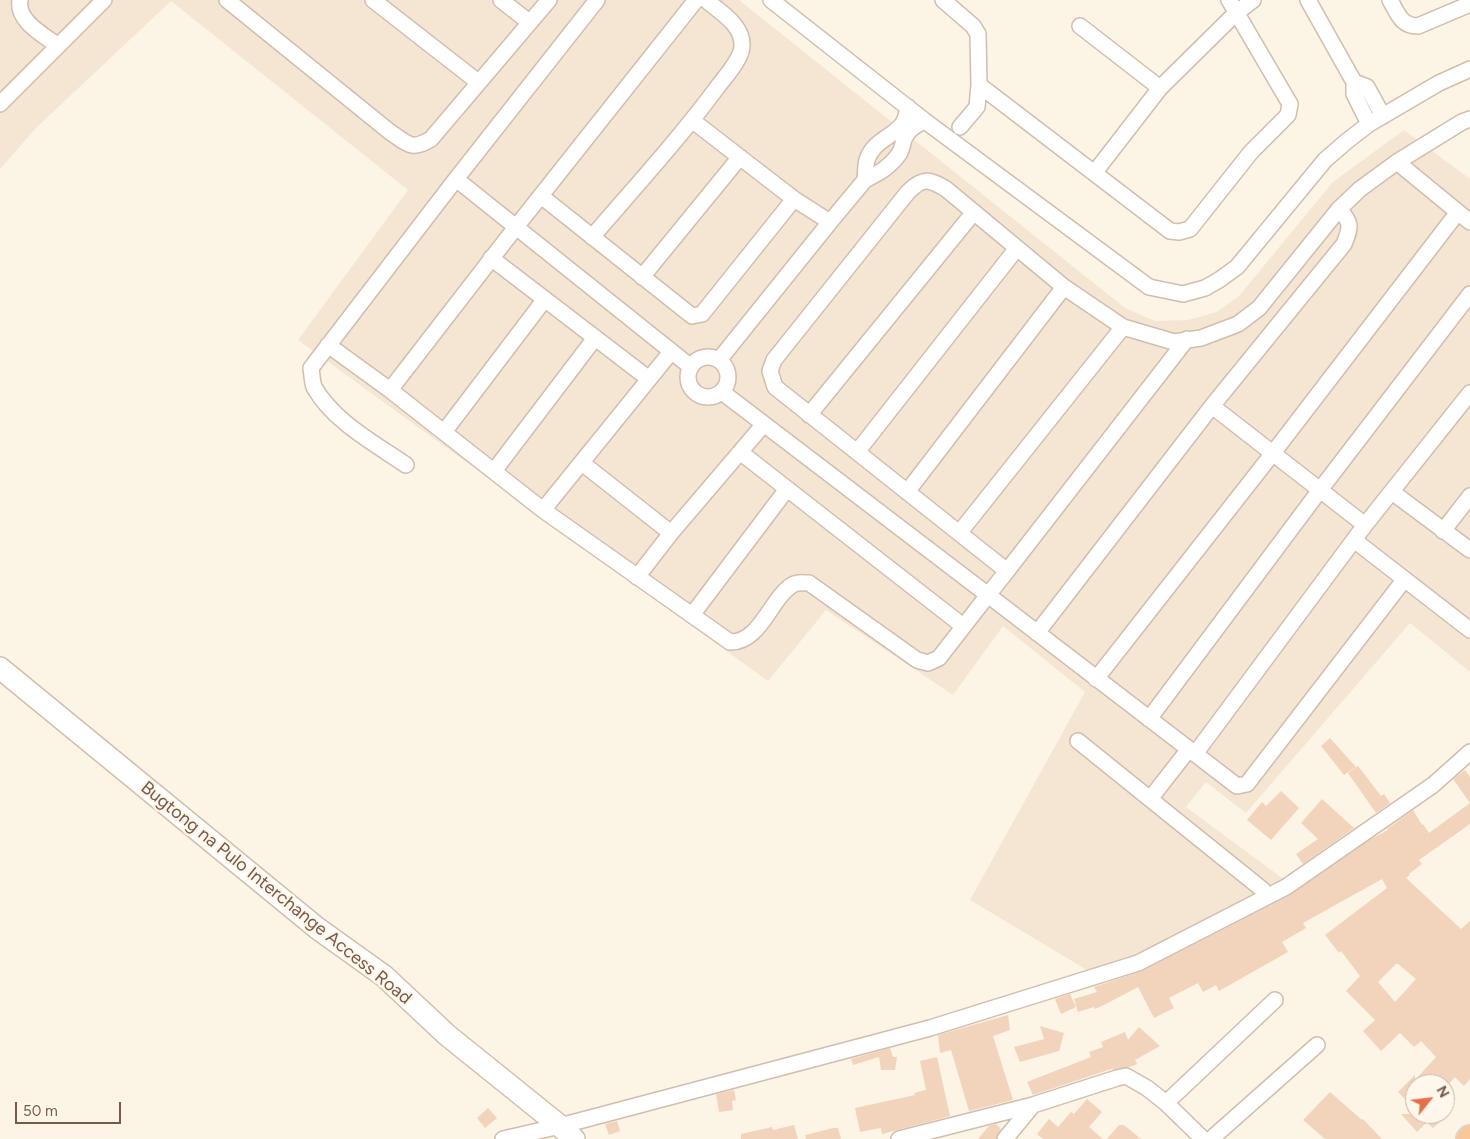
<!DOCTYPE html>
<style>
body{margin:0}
#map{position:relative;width:1470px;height:1139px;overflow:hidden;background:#fcf4e4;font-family:Figtree,sans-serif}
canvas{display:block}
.north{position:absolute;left:1405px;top:1074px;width:50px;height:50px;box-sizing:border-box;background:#fff7eb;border:1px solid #c8b8ab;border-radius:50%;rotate:61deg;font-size:14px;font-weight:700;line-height:20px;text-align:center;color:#755a4a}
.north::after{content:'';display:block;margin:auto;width:18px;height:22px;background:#e67049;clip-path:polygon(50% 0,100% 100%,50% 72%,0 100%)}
.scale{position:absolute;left:15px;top:1102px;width:106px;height:22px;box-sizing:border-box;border:2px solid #755a4a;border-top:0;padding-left:6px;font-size:15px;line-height:18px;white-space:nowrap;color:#755a4a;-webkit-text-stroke:4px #fff7eb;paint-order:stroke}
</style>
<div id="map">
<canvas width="1470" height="1139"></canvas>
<div class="north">N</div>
<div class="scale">50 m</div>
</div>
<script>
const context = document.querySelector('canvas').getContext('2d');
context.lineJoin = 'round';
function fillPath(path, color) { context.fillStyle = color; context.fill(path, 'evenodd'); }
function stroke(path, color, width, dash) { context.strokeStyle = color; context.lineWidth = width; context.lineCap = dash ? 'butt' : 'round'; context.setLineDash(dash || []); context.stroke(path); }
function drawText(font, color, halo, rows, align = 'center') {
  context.font = font + ' Figtree,sans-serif'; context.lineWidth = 5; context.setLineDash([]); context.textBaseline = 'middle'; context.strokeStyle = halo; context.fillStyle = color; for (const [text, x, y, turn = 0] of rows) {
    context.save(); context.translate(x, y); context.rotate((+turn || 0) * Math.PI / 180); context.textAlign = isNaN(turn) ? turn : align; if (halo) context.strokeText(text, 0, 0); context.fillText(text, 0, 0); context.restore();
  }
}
const residential = new Path2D(`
 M0,0H739L1125,308L1155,321L1188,320L1217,312L1239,296L1333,182L1404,130L1470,179V672L1410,623L1246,813L1206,782L1186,807L1286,881L1138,957L1087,970L970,900L1085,692L1003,626L953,695L826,610L768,681L298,340L408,190L171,1L37,127L0,169Z`);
const building = new Path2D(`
 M1330,738L1356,767L1344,775L1321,746Z
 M1358,766L1381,796L1384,794L1390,803L1376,813L1348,773Z
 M1465,770L1470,777V803L1453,779Z
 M1281,791L1299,808L1271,840L1247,820L1262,802L1266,806Z
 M1322,799L1354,828L1303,864L1296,854L1318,839L1301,823Z
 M1470,803V824L1419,860L1422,864L1409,874L1410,875L1406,878L1461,929L1470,921V1079L1464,1086L1455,1077L1449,1084H1415V1109L1398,1092L1415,1075V1080L1436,1057L1421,1041L1414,1047L1400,1033L1381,1051L1363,1031L1375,1020L1346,991L1360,976L1341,951L1339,953L1325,935L1387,888L1382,879L1303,923L1306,928L1282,942L1288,952L1219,991L1216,985L1203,992L1198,983L1169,998L1174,1008L1154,1018L1138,987L1104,1005L1095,1009L1094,1007L1078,1012L1074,999L1097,992L1094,987L1142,971L1290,895L1369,840L1388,830L1387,829L1413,810L1422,825L1423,824L1429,833ZM1396,964H1398L1416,979L1395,1002L1378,982Z
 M1070,994L1076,1007L1061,1014L1055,999Z
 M1008,1015L1010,1030L993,1036L1013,1100L969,1111L951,1050L940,1053L938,1035Z
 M1040,1026L1064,1033L1059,1051L1020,1062L1014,1047L1044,1039Z
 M1139,1027L1160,1046L1135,1060L1137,1064L1129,1067L1112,1070L1114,1068L1033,1095L1027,1082L1091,1057L1089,1052L1103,1047L1101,1042L1125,1032L1128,1040Z
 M890,1048L893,1057H897L895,1070H881L879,1057L853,1065L851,1059Z
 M937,1057L950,1116L882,1134L881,1128L860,1132L855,1108L915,1095L914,1093L926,1090L920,1061Z
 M734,1090L736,1100L732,1101L733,1110L719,1112L716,1094Z
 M1330,1092L1362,1120L1363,1119L1382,1139H1325L1303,1120Z
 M1087,1099L1102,1112L1089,1127L1103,1139H1043L1037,1134L1049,1119L1058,1127L1071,1112L1074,1114Z
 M488,1108L497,1118L485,1128L477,1118Z
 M1401,1114H1449L1433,1128L1427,1122L1417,1132Z
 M617,1121L620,1131L609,1135L605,1124Z
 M996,1124L1001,1129L996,1139H978L989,1126Z
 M794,1125L798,1139H741V1134L772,1127L773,1130Z
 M1119,1125H1124L1141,1139H1107Z
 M833,1128H838L841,1139H806L805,1135Z`);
const minor = new Path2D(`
 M20,0C16,21 44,35 58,46
 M227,0L390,132C408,144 411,151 431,139L549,0
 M373,0L478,82
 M501,0L529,22
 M771,0L925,121L1149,287L1183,294L1205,288L1219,280L1237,267L1325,160L1347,141L1369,124L1439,83L1470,69
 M943,0L973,26L978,34L979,85L977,107L960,127
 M1308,0L1354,82V94L1369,124
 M1390,0C1398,14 1401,26 1418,26L1470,4
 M1080,26L1160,88
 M1354,82L1367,87L1383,116
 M979,85L1170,231L1179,232L1190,229L1251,152L1288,115L1290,104L1229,0
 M0,104L104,0
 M908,107C907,112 906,119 903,123C894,137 873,140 867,160C865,166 866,174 865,180C879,173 890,167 899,154C902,149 903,144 904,139C908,129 916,125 925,121
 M1397,162L1470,222
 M1095,172L1160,88L1236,13L1253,0
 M456,179L691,367
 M541,196L692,316L702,314L794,199L693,121
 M830,222L865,180
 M592,237C635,187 680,138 719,85C726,76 742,58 742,46C743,25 720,12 706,0
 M491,258L649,379
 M642,277L740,157
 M328,345L390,390L543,510L730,642C761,643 771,596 794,584C799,582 804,583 809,583L917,660L928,663L939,658L988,595L1237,786L1247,784L1404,580
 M688 377a20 20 0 1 1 40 0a20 20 0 1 1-40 0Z
 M719,360L830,222L794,199
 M390,390L516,227L696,0
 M722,392L988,595L1007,571L775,387L770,371L774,360L908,192C923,177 929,179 946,189L1064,287L1123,327L1174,342L1201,338L1238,324L1259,308L1339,209L1360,189L1397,162L1462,122L1470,119
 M1212,406L1365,525
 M809,415L974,212
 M444,432L545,299
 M740,452L963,626
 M857,452L1017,248
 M582,463L671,533
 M406,465C374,443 333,421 314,387C312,381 312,374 311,368L456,179L597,0
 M494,471L595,338
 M907,492L1064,287
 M1392,492L1470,550
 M543,510L671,352
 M1443,531L1470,496
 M960,532L1123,327
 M1354,540L1470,630
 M1007,571L1187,339
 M637,577L671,533L764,424
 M692,615L787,489
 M1037,633L1212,406L1344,244C1351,227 1352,223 1339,209
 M1096,679L1273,453L1458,212
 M1149,719L1320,490L1470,294
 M1078,741L1263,890
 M1195,754L1365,525L1470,393
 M1150,799L1189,749
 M1166,1103L1275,1000
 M503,1139L560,1126L930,1028L1138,963L1286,887L1433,785L1470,752
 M899,1139L1033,1105L1117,1078L1126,1076L1147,1088L1166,1103L1203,1139
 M1005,1139L1033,1105
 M1211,1139L1317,1045`);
const secondary = new Path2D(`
 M0,668L317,928L384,976L447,1035L560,1126L574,1139`);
const trunk = new Path2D(`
 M1469,1139L1470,1138`);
const streetNames = [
 ["Bugtong na Pulo Interchange Access Road",276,893,39]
];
fillPath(residential, '#f4e6d3');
fillPath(building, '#f2d3bc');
stroke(minor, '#d0beae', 18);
stroke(secondary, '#d3beab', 24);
stroke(trunk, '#dbd4d0', 28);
stroke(minor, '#fff', 15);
stroke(secondary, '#fff', 21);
stroke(trunk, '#f8c89c', 25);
drawText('18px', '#755a4a', '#fff7eb', streetNames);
</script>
